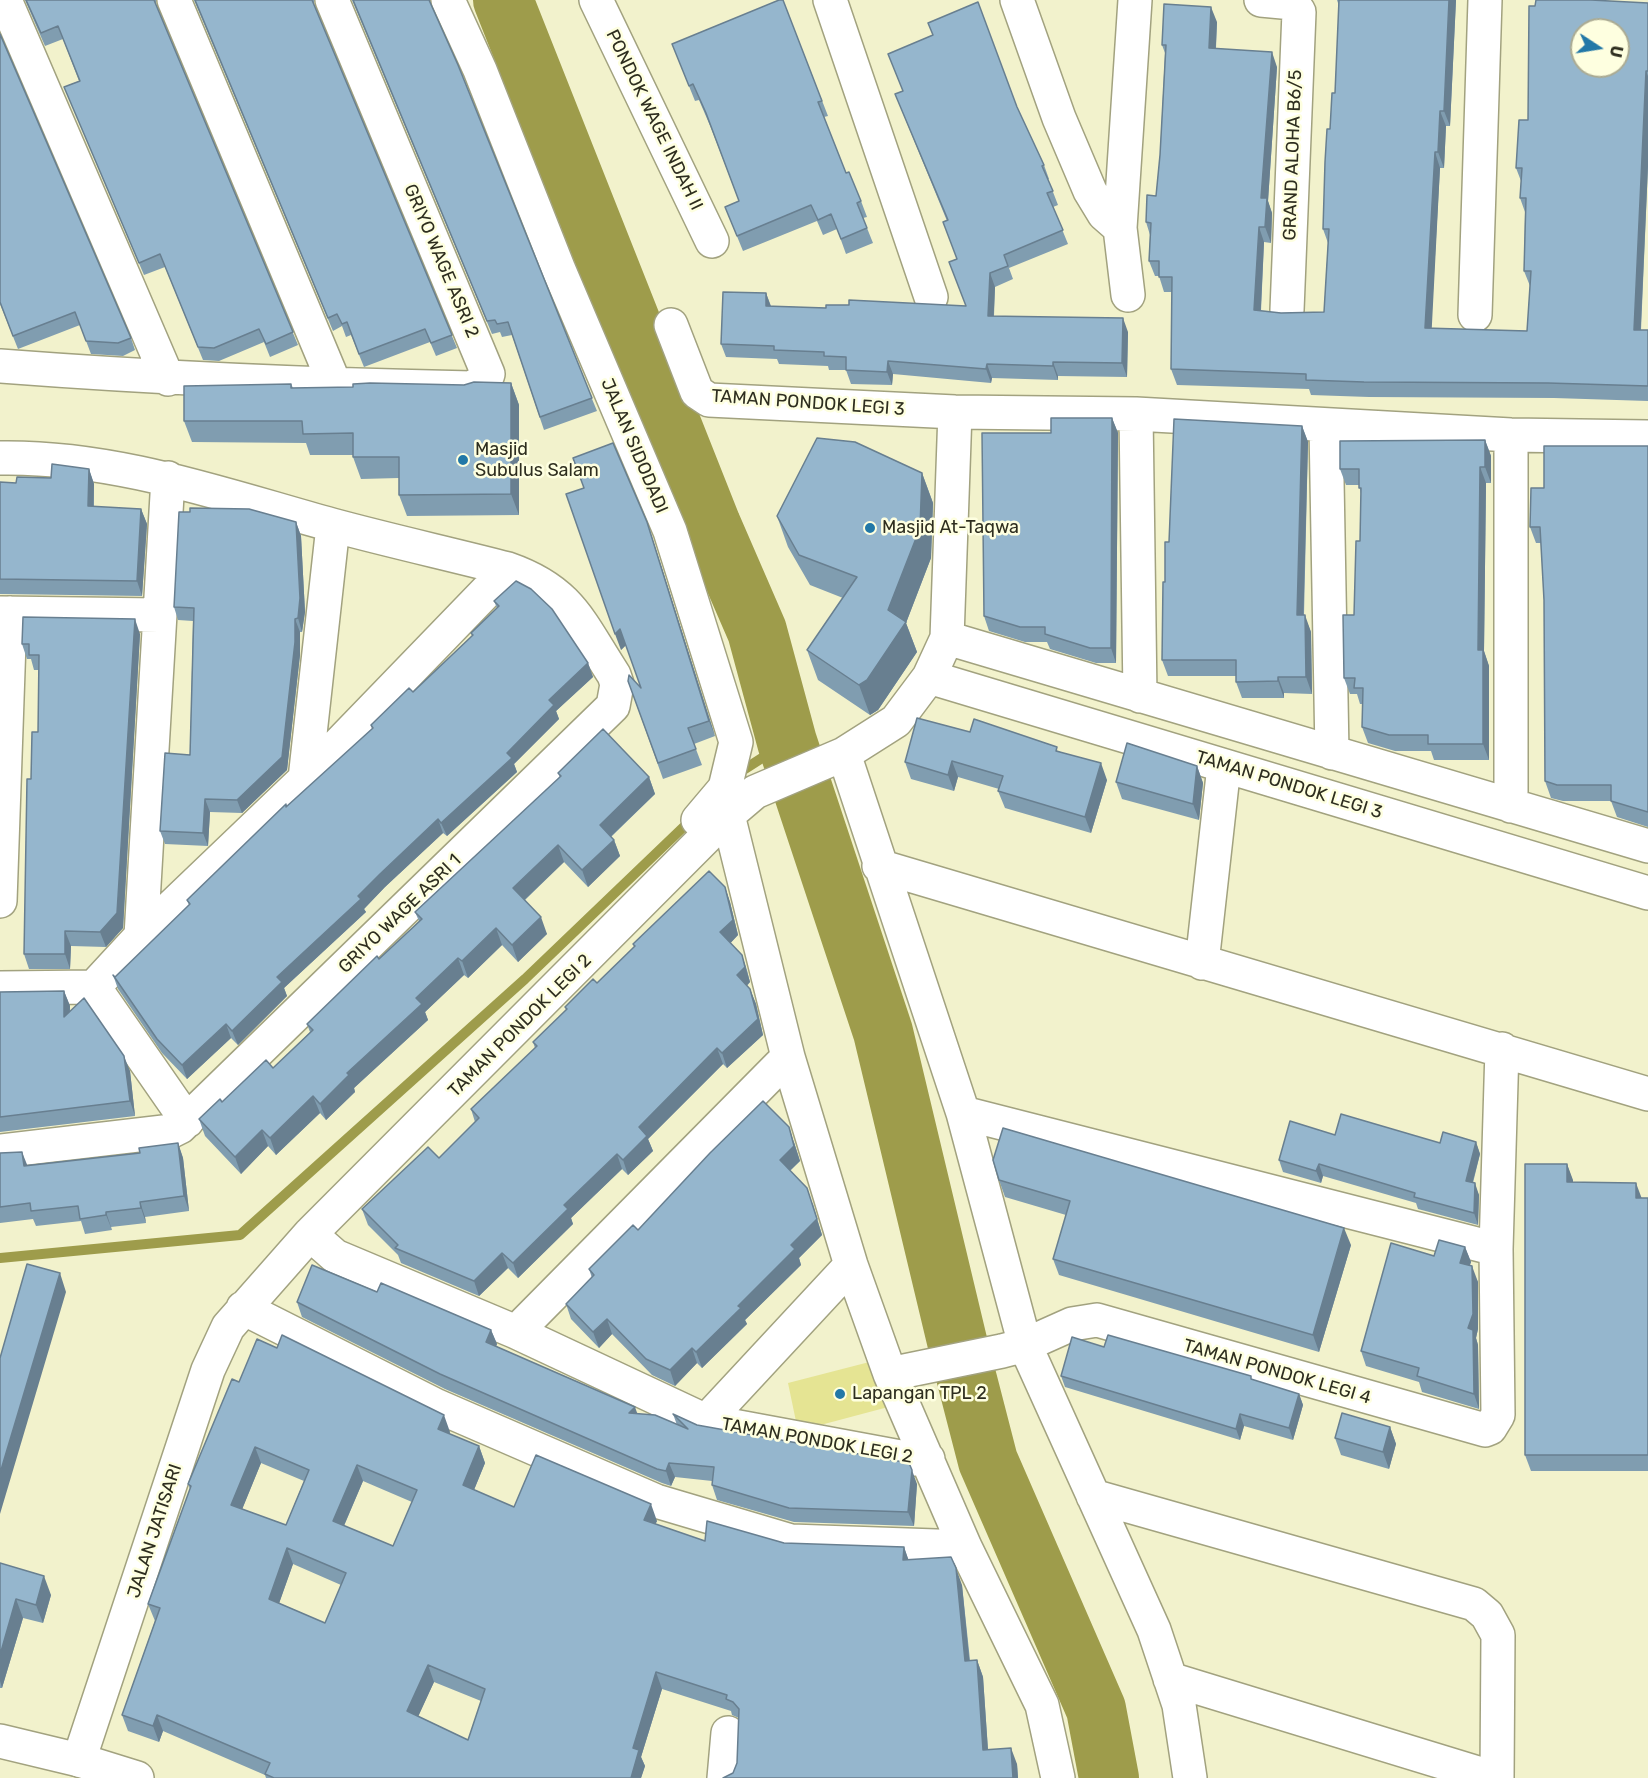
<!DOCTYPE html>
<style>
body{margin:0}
#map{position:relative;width:1648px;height:1778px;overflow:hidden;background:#f2f2cc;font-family:Rubik,sans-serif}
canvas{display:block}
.north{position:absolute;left:1570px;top:18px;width:60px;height:60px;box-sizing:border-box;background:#feffe0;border:2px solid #abab93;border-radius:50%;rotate:102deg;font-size:16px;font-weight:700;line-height:24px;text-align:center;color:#2e2e1f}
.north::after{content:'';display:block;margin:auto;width:21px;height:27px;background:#2278a7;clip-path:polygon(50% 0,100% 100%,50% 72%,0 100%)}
</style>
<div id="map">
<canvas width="1648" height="1778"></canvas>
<div class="north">U</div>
</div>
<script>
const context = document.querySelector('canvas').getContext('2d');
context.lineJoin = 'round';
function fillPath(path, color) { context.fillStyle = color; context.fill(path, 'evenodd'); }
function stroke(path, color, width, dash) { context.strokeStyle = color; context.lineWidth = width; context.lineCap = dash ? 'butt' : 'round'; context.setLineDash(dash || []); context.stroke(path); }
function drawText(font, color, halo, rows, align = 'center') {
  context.font = font + ' Rubik,sans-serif'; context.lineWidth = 5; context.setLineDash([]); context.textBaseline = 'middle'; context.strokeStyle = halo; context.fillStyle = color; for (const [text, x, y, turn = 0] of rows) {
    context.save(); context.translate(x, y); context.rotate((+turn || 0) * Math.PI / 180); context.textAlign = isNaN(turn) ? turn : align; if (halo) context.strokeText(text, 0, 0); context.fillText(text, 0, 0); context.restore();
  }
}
const green = new Path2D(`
 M881,1359L892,1406L798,1431L788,1383Z`);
const stream = new Path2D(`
 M737,774L787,742
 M0,1258L240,1235L525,979L694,817`);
const river = new Path2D(`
 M503,0L711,525L757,631L787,742L883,1032L957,1341L988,1461L1096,1709L1109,1778`);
const minor = new Path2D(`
 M5,0L168,379
 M174,0L335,385
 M448,0L480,70L559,270L670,531L736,742L725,788L698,820
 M596,0L712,241
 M830,0L931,297
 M1017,0L1059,118L1090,191L1104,214L1120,228
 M1261,0L1293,3L1299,12L1287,310
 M1128,295L1120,228L1135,0
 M1475,315L1485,0
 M671,325L697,392L709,400L955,412L1136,414L1511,435L1648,437
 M0,366C157,378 314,385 472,388L486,379L488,374L332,0
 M1136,414L1140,696
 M1326,426L1332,753
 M0,458C115,456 223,495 332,525C391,541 450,554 508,569C571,591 580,623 614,675L617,684L613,706L180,1127L172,1131L0,1151
 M0,613L159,615
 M947,638L1648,846
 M929,677L1648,893
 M844,754L963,1113L1025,1345L1154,1630L1179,1705L1190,1778
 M305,779L333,526
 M1511,806V435
 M728,815L788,1057L851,1265L890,1374L965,1547L1042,1705L1058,1778
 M879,866L1648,1094
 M0,901L10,613
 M141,936L168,478
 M1202,963L1224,766
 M94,987L187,1121
 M0,988L94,987L141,936L305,779L508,569
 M963,1113L1496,1249
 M310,1234L335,1256L516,1332L706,1421L911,1459H928
 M243,1308L437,1406L656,1501L791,1541L965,1547
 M516,1332L788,1057
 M890,1374L1002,1351L1025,1345L1072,1324L1097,1320L1485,1430L1490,1428L1498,1415L1496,1249L1502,1049
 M706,1421L851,1265
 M1093,1496L1474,1604L1487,1615L1498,1635L1497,1778
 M1170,1679L1494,1778
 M79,1760L208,1370L228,1327L310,1234L728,815L755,792L844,754L896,721L929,677L947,638L955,412
 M724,1778L728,1733`);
const tertiary = new Path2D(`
 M0,1741L79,1760L137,1778`);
const wall = new Path2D(`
 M25,0H156V5L298,345L270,357L264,342L219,361L203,360L165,267L144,275L64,87L79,81L63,39L45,46Z
 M194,0H314V5L457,348L436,356L430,342L364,367L351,335L346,337L342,326L333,331Z
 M352,0H430V4L597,411L544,430L512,335L502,337L500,332L492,334Z
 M783,0L828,116L824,117L846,173L861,201L867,217L863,218L873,243L846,254L837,229L823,235L817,221L743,251L725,207L739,201L711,128L699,100L695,101L672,44Z
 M1337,0H1456L1450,126H1446L1444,168H1440L1431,328L1527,331L1530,286L1524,271L1525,212L1520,198L1521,181L1516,168L1528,120L1648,3V166L1641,330H1648V401L1554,398L1369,397L1311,395L1309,389L1177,385L1171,369L1172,292H1164L1159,276H1155L1149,261L1150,235L1146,222L1156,196L1160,155L1165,53L1162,45L1217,22L1216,48L1277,67L1268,201L1272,213L1271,243L1264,242L1261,311L1281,313L1324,312L1328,243L1323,229L1330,129L1335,93L1339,6Z
 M928,23L1017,107L1044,165L1049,179H1048L1058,205L1053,207L1068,244L1009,268L1013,279L995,287L994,316L1128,332L1127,377L1058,376V380L992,378L991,383L893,374L892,385L851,384L846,370H829L828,366L779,364L777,359L726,357L721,344L766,293L771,306L826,308L966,306L957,259L947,221L895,94L903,91L888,54L933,35Z
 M0,34L131,338L135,350L123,356L91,354L80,325L18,349L0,304Z
 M511,383L519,405V515L407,516L399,495V478L361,479L353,457V455H310L306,443L192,442L184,421L291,384L293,388L464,385Z
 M1112,418L1118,433L1116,663H1096L1050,649L1047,642H1025L989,631L984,616L1051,433Z
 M1302,426L1308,442L1304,615L1311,632L1312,694L1284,693V698H1242L1236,682V676H1168L1162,660L1165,582L1169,542Z
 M1485,440L1491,456V483H1486L1484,651L1489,666V760H1434L1431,751H1395L1368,743L1362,727L1363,704H1360L1357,694H1350L1344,678L1354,615L1360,541L1361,494L1359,485H1346L1340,469Z
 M1648,446V827L1617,817L1611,801H1563L1551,798L1545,781L1544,600L1541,543H1536L1530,527Z
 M89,469L94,484V507L141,509L147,524L142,596L0,594V482L16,483L51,478Z
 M922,473L933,503L931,558L906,623L917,652L878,710L870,715L818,680L807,650L843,598L810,585L788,547L777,516Z
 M296,522L301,536L305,612L302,632H300V655L287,770L242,813L210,812L208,846L165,844L160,831L190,755L193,621L178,620L174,607Z
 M652,537L715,736L694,744L702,765L663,779L628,681L641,688L626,645L621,650Z
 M494,601L588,663L593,677L556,711L559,719L514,764L517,772L447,836L443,833L385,887L364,909L366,912L284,988L287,996L238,1045L231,1038L187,1079L162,1053L118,989L113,975L115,977L189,905L187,900L287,806L372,729L371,725L413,692L472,636L471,633L497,608Z
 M140,634L123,928L106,947L71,946L70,969H29L24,954L38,732L39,670H34L31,659H27L22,644Z
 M970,732L1059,751L1107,780L1091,833L1005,808L998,791L999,789L958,777L954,791L911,779L905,762Z
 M1197,766L1203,783L1199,820L1122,799L1116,782Z
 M558,773L649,777L655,794L611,837L614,840L620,856L588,887L564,862L525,900L547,934L518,962L502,945L468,978L464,975L425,1012L428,1020L354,1088L355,1092L326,1120L320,1113L276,1155L268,1146L241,1174L205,1136L199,1119L222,1102L273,1068L310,1032L307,1024L379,959L419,921L415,912L560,778Z
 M725,887L730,902L738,935L730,943L742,955L747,970L750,982L747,986L750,989L756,1004L763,1035L727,1068L723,1064L648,1139L653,1151L628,1175L622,1169L571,1218L573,1224L518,1278L508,1268L479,1296L401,1263L398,1255L368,1225L362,1209L439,1158L475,1122L471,1109L535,1048L533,1042L566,1010L565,1007L597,983L634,947L633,944Z
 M64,991L70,1006V1011L130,1071L135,1116L0,1132V992Z
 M1335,1135L1440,1143L1476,1142L1480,1154L1473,1183L1479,1195L1478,1225L1418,1209L1416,1203L1323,1176L1321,1183L1283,1172L1279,1160Z
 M794,1142L800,1161L790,1171L813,1204L822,1235L799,1258L801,1265L745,1320L747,1324L702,1368L697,1363L675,1386L652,1375L612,1334L599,1348L571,1319L566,1304L592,1278L589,1269L638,1230Z
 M178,1143L183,1158L189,1211L145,1217L146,1223L111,1227L112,1230L85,1234L81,1221L36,1226L33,1219L0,1223V1153L27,1165L140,1153Z
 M1567,1164L1573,1182L1642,1198H1648V1471H1531L1525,1455Z
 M999,1180L1351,1245L1319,1352L1059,1275L1053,1259L1066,1215L1005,1197Z
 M1465,1247L1471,1262L1469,1266L1478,1282V1329L1476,1338L1478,1345L1479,1409L1422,1392L1419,1382L1366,1366L1361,1351L1434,1256Z
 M377,1292L491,1330L497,1344L496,1346L637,1413L677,1425L673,1414L697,1425L917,1484L914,1526L794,1522L717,1500L712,1485V1481L675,1477L671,1486L662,1483L445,1389L302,1317L297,1302Z
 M1104,1347L1253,1380L1299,1394L1303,1405L1293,1440L1244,1426L1240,1440L1065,1387L1061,1376Z
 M239,1382L450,1432L449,1434L479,1446L485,1463L474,1490L514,1507L657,1521L655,1524L705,1541L904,1547L908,1559L962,1585L970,1660H977L983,1677L988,1749L1017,1764L1018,1778H723L733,1773L737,1763L739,1718L732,1715L731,1711L662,1689L641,1757L645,1766L641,1778H266L265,1775L163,1731L159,1742L128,1731L122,1715L155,1621L148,1604L190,1489L188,1484ZM261,1463L304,1481L286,1525L242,1509ZM363,1481L412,1502L393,1546L344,1526ZM293,1564L341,1585L325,1623L279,1603ZM434,1682L481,1701L468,1740L418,1716Z
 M1390,1427L1396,1444L1389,1469L1341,1455L1335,1438Z
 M0,1563L51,1595L43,1623L23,1618L2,1688H0Z`);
const shadedWall = new Path2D(`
 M1449,0H1456L1450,126L1444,111Z
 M1211,7L1217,22L1215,63L1209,48Z
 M1272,52L1277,67L1268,201L1272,213L1271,243L1265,227L1261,198Z
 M1646,71L1648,76V166L1640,345L1634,330Z
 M1440,111L1446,126L1444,168L1438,152Z
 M1435,152L1440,168L1431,343L1425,328Z
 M1259,227L1264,242L1260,326L1254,310Z
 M990,273L995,287L993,330L988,316Z
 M766,293L771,307L766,306Z
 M1123,318L1128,332L1127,377L1122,363Z
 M888,361L893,374L892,385L887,372Z
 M1053,362L1058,376V380L1053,366Z
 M987,364L992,378L991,383L986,369Z
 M511,383L519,405V515L511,494Z
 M1112,418L1118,433L1116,663L1111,648Z
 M1302,426L1308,442L1303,632L1297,615Z
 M1485,440L1491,456V483L1485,467Z
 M1480,467L1486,483L1484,651L1489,666V760L1483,744L1478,650Z
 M89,469L94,484L93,522L88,506Z
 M922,473L933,503L931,558L906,623L917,652L878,710L870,715L859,685L888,610Z
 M141,509L147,524L142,596L137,581Z
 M296,522L301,536L305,612L302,632L298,618Z
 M647,522L652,537L715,736L709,721Z
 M1305,615L1311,632L1312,694L1306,677Z
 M135,619L140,634L123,928L106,947L100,932Z
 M295,619L300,632V655L287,770L242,813L237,800Z
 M620,629L626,645L621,650L615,634Z
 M588,663L593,677L556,711L559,719L514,764L517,772L447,836L441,823L507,753L549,700Z
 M1278,677L1284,693V698L1278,681Z
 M952,761L958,777L954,791L948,775Z
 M1101,763L1107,780L1091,833L1085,817Z
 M1197,766L1203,783L1199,820L1193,804Z
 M649,777L655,794L606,841L600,825Z
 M205,799L210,812L208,846L203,833Z
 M438,819L443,833L385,887L364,909L366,912L284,988L287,996L238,1045L232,1031L277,977L380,874Z
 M614,840L620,856L588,887L582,870Z
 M558,845L564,862L519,905L513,888Z
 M725,887L730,902L738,935L726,948L720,932Z
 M541,917L547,934L518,962L512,945Z
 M496,928L502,945L468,978L462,961Z
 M65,931L71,946L70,969L65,954Z
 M742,955L750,982L742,990L737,975Z
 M458,958L464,975L425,1012L428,1020L354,1088L355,1092L326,1120L320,1104L347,1073L416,998Z
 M750,989L756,1004L763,1035L727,1068L722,1053Z
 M64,991L70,1006L69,1032L64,1017Z
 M226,1024L231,1038L187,1079L182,1065Z
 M717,1048L723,1064L648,1139L653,1151L628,1175L623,1160L639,1127Z
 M124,1056L130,1071L135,1116L130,1101Z
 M313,1096L320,1113L276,1155L270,1138Z
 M789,1127L800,1161L785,1175L780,1160Z
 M262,1130L268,1146L241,1174L235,1157Z
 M1476,1142L1480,1154L1470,1192L1466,1181Z
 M178,1143L183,1158L189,1211L184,1196Z
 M22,1152L28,1167L24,1166Z
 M617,1154L622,1169L571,1218L573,1224L518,1278L513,1263L564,1205Z
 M1319,1164L1323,1176L1321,1183L1316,1171Z
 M1567,1164L1573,1180V1199L1567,1182Z
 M1475,1183L1479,1195L1478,1225L1474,1213Z
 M1636,1183L1642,1199L1636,1198Z
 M807,1188L822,1235L799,1258L801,1265L745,1320L747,1324L702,1368L696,1352L738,1306Z
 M140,1202L145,1217L146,1223L141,1208Z
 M106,1212L112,1230L106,1215Z
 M1344,1228L1351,1245L1319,1352L1313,1335Z
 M1465,1247L1471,1262L1466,1278L1460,1263Z
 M502,1253L508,1268L479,1296L474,1281Z
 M1472,1266L1478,1282V1329L1476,1338L1478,1345L1479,1409L1474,1394L1468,1328Z
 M60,1273L66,1292L0,1514V1473Z
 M607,1319L612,1334L599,1348L593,1332Z
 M491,1330L497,1344L492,1356L486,1342Z
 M692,1348L697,1363L675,1386L670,1370Z
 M1299,1394L1303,1405L1293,1440L1289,1428Z
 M635,1407L640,1421L629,1413Z
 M1240,1414L1244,1426L1240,1440L1236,1429Z
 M444,1415L450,1432L444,1446L438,1429Z
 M1390,1427L1396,1444L1389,1469L1383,1452Z
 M479,1446L485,1463L469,1502L463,1485Z
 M255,1447L261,1463L237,1522L231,1505Z
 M669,1463L675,1477L671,1486L666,1471Z
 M357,1465L363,1481L339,1537L333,1521Z
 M912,1470L917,1484L914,1526L908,1512Z
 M651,1504L657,1521L650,1536L644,1520Z
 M904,1547L910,1564L903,1560Z
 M287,1548L293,1564L275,1615L269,1599Z
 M956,1568L962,1585L971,1677L965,1661Z
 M44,1576L51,1595L43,1623L36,1605Z
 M16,1599L23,1618L2,1688L0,1681V1655Z
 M977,1660L983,1677L989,1766L983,1750Z
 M428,1665L434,1682L413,1728L407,1711Z
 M656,1672L662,1689L641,1757L645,1766L641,1778H631L633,1748Z
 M157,1715L163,1731L159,1742L153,1726Z
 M1011,1748L1017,1764L1018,1778H1013Z`);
const building = new Path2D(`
 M26,0H154L293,332L266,344L259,329L214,348L198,347L160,254L139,263L64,87L80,81L58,26L41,33Z
 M195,0H312L452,335L431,343L425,329L359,354L347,322L342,324L337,314L328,318Z
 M353,0H429L458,65L592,398L540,417L508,322L497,324L495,320L487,321Z
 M779,0H783L822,101L818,102L846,173L849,172L861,201L857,203L867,228L841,239L831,214L818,220L811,205L737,236L725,207L739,201L706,113L693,84L689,86L672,44Z
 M1339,0H1449L1444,111H1440L1438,152H1435L1425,328L1527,331L1531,271H1524L1526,198H1520L1522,168H1516L1519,120H1528L1529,6H1535L1536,0H1591L1648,3V71H1646L1634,330H1648V386L1548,383L1364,382L1306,380V374L1171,369L1172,277H1159V261H1149L1151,223L1146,222L1147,195L1156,196L1160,155L1166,45H1162L1164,4L1211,7L1209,48L1272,52L1261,198H1267L1265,227H1259L1254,310L1281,313L1324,312L1329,229H1323L1325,162L1327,129H1330L1332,93H1335ZM1582,30H1618V66H1582Z
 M978,2L1017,107L1044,165L1042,166L1053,191L1047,193L1063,230L1004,255L1008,266L990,273L988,316L1123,318L1122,363L1053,362V366L987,364L986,369L888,361L887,372L846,370V357L824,356V352L774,350V346L721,344L723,292L766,293V306L826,308V305H849V300L966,306L949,262L957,259L943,222L948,220L895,94L903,91L888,54L933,35L928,23Z
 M0,34L131,338L118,343L86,341L75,312L13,336L0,302Z
 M474,382L511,383V494L399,495V457H353V433L303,434L302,421H184V386L291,384V388L353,387V384L370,383L464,385Z
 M1051,418H1112L1111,648H1090L1045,634V627H1020L984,616L982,433H1051Z
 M1174,419L1302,426L1297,615H1305L1306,677H1278V681L1236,682V660H1162L1163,582H1165V542H1169Z
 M817,438L855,442L922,473L920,528L888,610L906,622L867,680L859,685L807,650L857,577L799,555L777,516Z
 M1485,440V467H1480L1478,650H1483V744H1428V735H1389L1362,727L1363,688H1354L1355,678H1344L1343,615H1354L1356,541H1360L1361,488H1359V469H1340V441Z
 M613,443L647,522L709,721L688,728L696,749L658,763L628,681L629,675L641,688L620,629L615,634L566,494L584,488L573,458Z
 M1544,446H1648V812L1611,801V785H1557L1545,781L1544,600L1540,527H1530L1531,488H1544Z
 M52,464L89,469L88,506L141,509L137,581L0,579V482L16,483L17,477L51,478Z
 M190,508L249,509L296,522L300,598L298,618L295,619V642L282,757L237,800L205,799L203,833L160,831L165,753L190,755L194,608L174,607L179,512H190Z
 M516,581L531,589L552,609L588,663L549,700L554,705L507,753L512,758L441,823L438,819L380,874L358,896L361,899L277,977L282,982L232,1031L226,1024L182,1065L157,1039L113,975L115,977L190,904L187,900L286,804V807L373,728L371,725L409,688L413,692L473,635L471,633L499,606L494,601Z
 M23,617L135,619L117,913L100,932L65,931V954H24L27,779H31L32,732H38L39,655H29V644H22Z
 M917,718L970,732L974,719L1057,747L1056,751L1101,763L1085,817L998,791L1003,776L952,761L948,775L905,762Z
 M603,729L649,777L600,825L614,840L582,870L558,845L513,888L541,917L512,945L496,928L462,961L458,958L416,998L422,1004L347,1073L349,1075L320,1104L313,1096L270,1138L262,1130L235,1157L199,1119L220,1099L222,1102L266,1060L273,1068L313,1030L307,1024L377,956L379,959L422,919L415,912L561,776L558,773Z
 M1127,743L1197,766L1193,804L1116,782Z
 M709,871L725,887L733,920L720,932L742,955L745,967L737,975L750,989L758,1019L722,1053L717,1048L639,1127L647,1136L623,1160L617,1154L564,1205L568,1209L513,1263L502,1253L474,1281L395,1248L398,1245L362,1209L428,1147L439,1158L479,1118L471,1109L537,1046L533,1042L567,1009L565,1007L593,979L597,983L635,946L633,944Z
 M64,991V1017L84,998L124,1056L130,1101L0,1117V992Z
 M763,1101L789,1127L794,1146L780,1160L807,1188L817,1219L791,1245L795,1249L738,1306L741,1308L696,1352L692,1348L670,1370L646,1359L607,1319L593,1332L566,1304L594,1275L589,1269L633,1225L638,1230L710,1153Z
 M1341,1114L1440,1143L1443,1132L1476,1142L1466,1181L1475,1183L1474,1213L1414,1197L1415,1193L1319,1164L1316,1171L1279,1160L1290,1121L1335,1135Z
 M1003,1128L1344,1228L1313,1335L1053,1259L1070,1201L999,1180L993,1160Z
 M178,1143L184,1196L140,1202L141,1208L106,1212V1215L80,1219L78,1206L31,1211L30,1203L0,1207V1153L22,1152L24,1166L140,1153L139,1148Z
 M1525,1164H1567V1182L1636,1183V1198H1648V1455H1525Z
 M1439,1240L1465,1247L1460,1263L1472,1266L1473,1314L1468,1328L1473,1330L1474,1394L1417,1376L1419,1368L1361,1351L1391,1243L1434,1256Z
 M27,1264L60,1273L0,1473V1358Z
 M312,1265L377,1292L381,1283L491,1330L486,1342L635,1407L629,1413L655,1415L688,1429L673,1414L697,1425L909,1463L912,1470L908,1512L789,1508L712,1485L714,1467L669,1463L666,1471L657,1469L440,1374L297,1302Z
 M282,1335L444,1415L438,1429L479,1446L463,1485L514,1507L536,1455L651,1504L644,1520L705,1541L707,1521L784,1543L904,1547L903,1560L951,1557L956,1568L965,1661L977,1660L983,1750L1011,1748L1013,1778H723L733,1773L737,1763L739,1709L733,1702L726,1699L727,1695L656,1672L633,1748L639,1750L631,1778H274L265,1774L270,1763L157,1715L153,1726L122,1715L160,1608L148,1604L191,1486L188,1484L232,1379L239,1382L257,1339L277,1348ZM255,1447L309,1470L286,1525L231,1505ZM357,1465L417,1490L393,1546L333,1521ZM287,1548L346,1573L325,1623L269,1599ZM428,1665L485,1689L468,1740L407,1711Z
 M1108,1335L1251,1376V1379L1299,1394L1289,1428L1240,1414L1236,1429L1061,1376L1072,1337L1104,1347Z
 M1342,1413L1390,1427L1383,1452L1335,1438Z
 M0,1563L44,1576L36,1605L16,1599L0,1655Z`);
const markers = [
 [463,460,6,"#2278a7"],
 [870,528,6,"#2278a7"],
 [840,1394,6,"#2278a7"]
];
const streetNames = [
 ["PONDOK WAGE INDAH II",654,120,64],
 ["GRAND ALOHA B6/5",1293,155,-88],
 ["GRIYO WAGE ASRI 2",441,261,67],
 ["TAMAN PONDOK LEGI 3",808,403,4],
 ["JALAN SIDODADI",634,446,67],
 ["TAMAN PONDOK LEGI 3",1289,785,17],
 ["GRIYO WAGE ASRI 1",400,914,-44],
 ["TAMAN PONDOK LEGI 2",520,1026,-45],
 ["TAMAN PONDOK LEGI 4",1277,1372,16],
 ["TAMAN PONDOK LEGI 2",817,1441,10],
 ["JALAN JATISARI",155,1531,-72]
];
const poiNames = [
 ["Masjid",475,450],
 ["Subulus Salam",475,471],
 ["Masjid At-Taqwa",882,528],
 ["Lapangan TPL 2",852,1394]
];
fillPath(green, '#e5e493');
stroke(stream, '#9e9c4b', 10);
stroke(river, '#9e9c4b', 60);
stroke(minor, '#a2a27f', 36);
stroke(tertiary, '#a2a27f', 36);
stroke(minor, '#fff', 33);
stroke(tertiary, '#fff', 33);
fillPath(wall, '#809db0');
fillPath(shadedWall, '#687f90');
fillPath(building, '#95b6cd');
stroke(building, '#687f90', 1.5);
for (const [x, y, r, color] of markers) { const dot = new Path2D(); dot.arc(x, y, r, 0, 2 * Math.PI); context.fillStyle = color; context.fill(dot); stroke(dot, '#feffe0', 2); }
drawText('18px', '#2e2e1f', '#feffe0', streetNames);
drawText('18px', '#2e2e1f', '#feffe0', poiNames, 'left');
</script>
